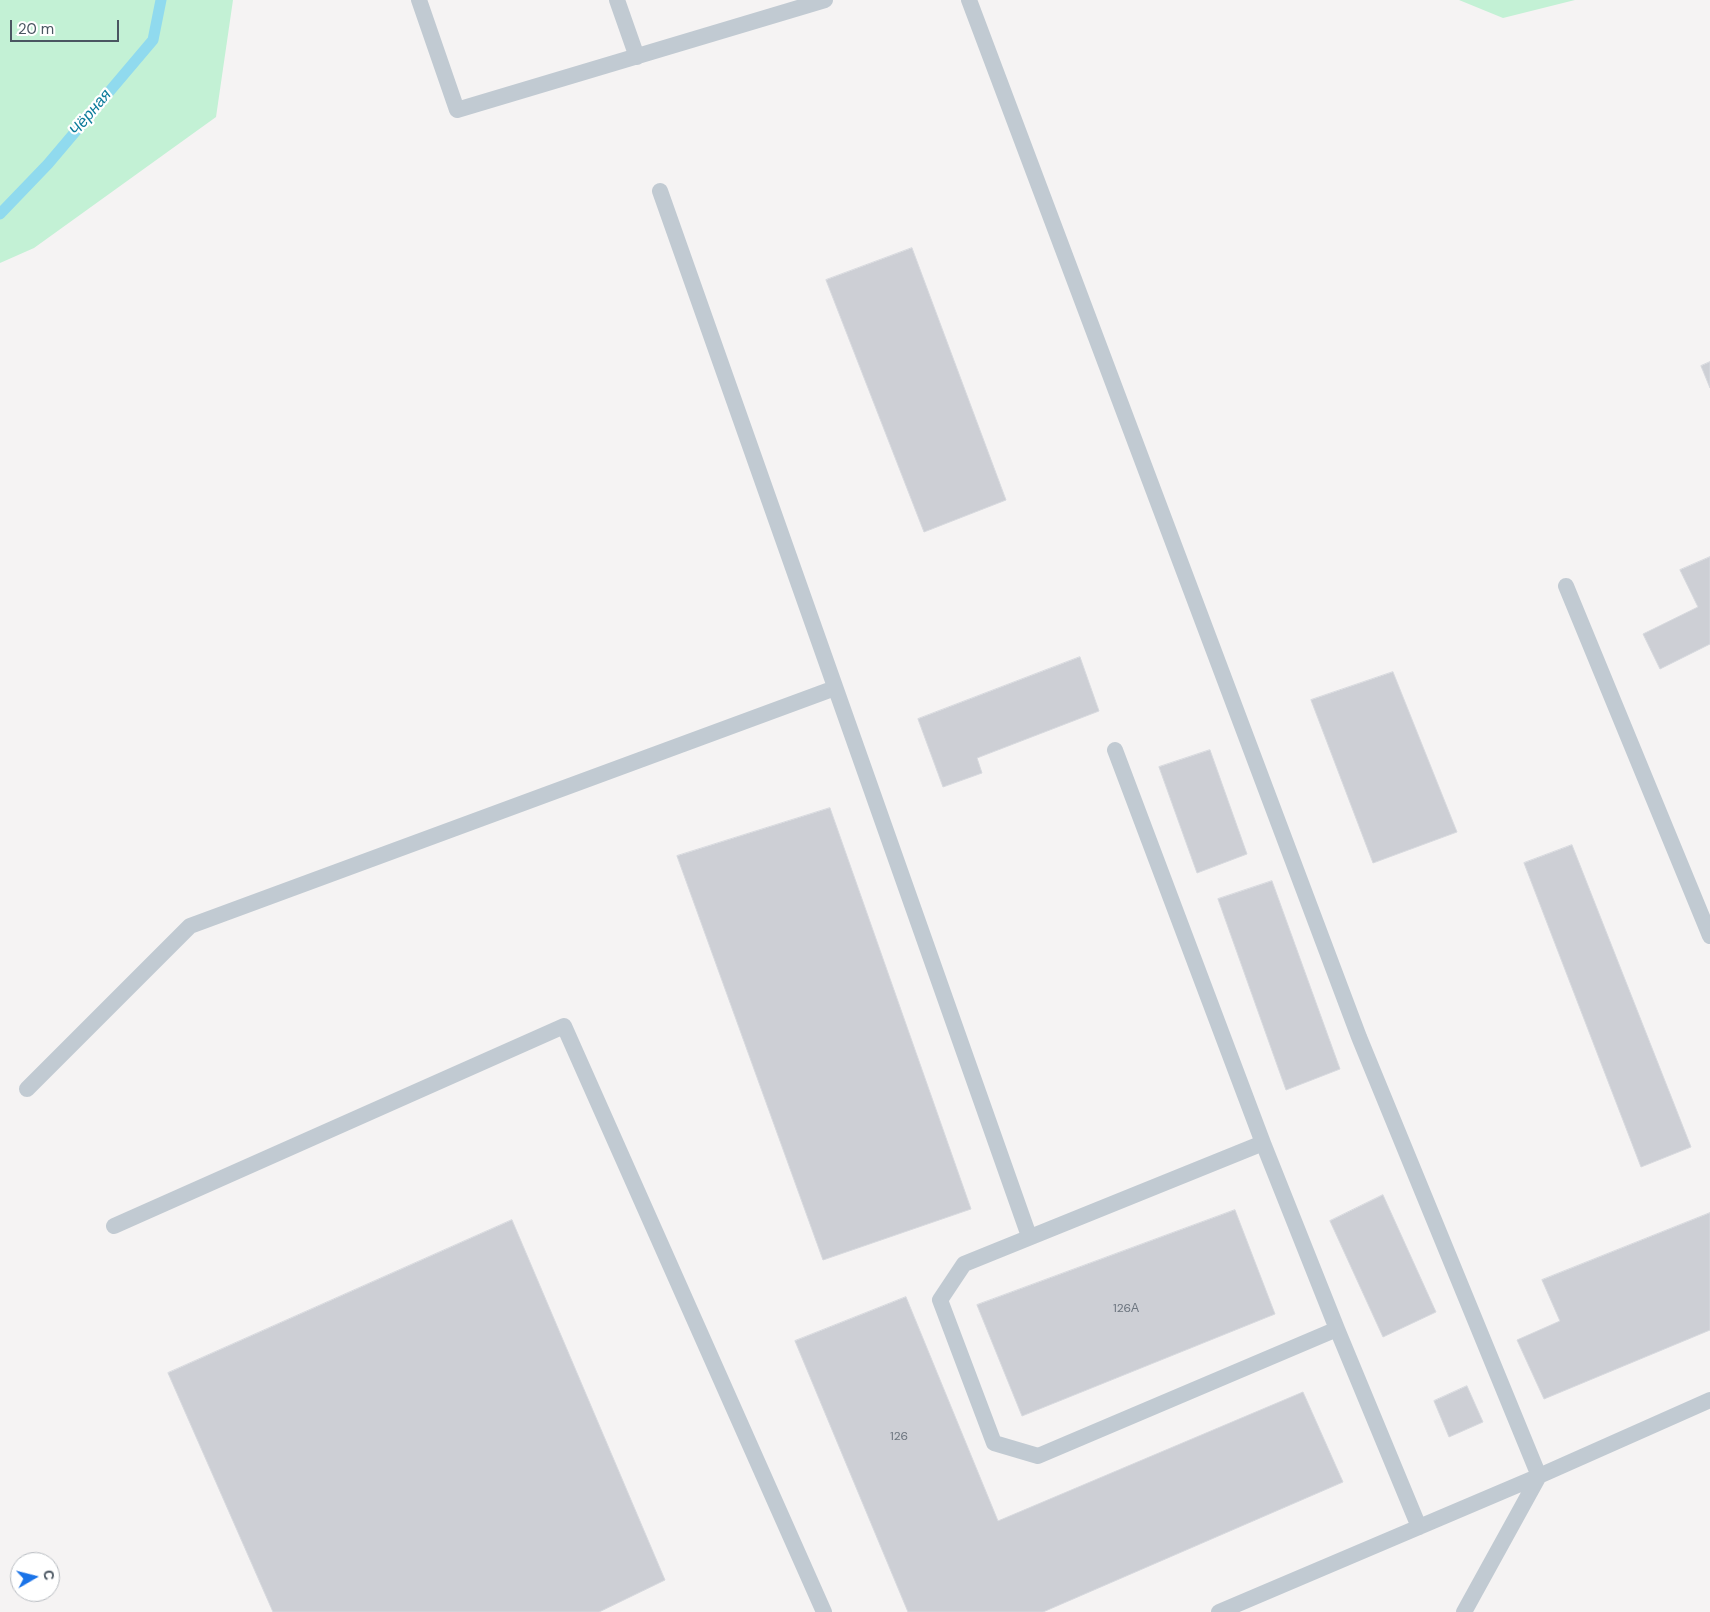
<!DOCTYPE html>
<meta charset="utf-8">
<style>
body{margin:0}
#map{position:relative;width:1710px;height:1612px;overflow:hidden;background:#f5f3f3;font-family:"DM Sans",sans-serif}
canvas{display:block}
.north{position:absolute;left:10px;top:1552px;width:50px;height:50px;box-sizing:border-box;background:#fff;border:1px solid #b7bbc0;border-radius:50%;rotate:82deg;font-size:14px;font-weight:700;line-height:20px;text-align:center;color:#4a5661}
.north::after{content:'';display:block;margin:auto;width:18px;height:22px;background:#1a73e8;clip-path:polygon(50% 0,100% 100%,50% 72%,0 100%)}
.scale{position:absolute;left:10px;top:20px;width:109px;height:22px;box-sizing:border-box;border:2px solid #4a5661;border-top:0;padding-left:6px;font-size:15px;line-height:18px;white-space:nowrap;color:#4a5661;-webkit-text-stroke:4px #fff;paint-order:stroke}
</style>
<div id="map">
<canvas width="1710" height="1612"></canvas>
<div class="north">С</div>
<div class="scale">20 m</div>
</div>
<script>
const context = document.querySelector('canvas').getContext('2d');
context.lineJoin = 'round';
function fillPath(path, color) { context.fillStyle = color; context.fill(path, 'evenodd'); }
function stroke(path, color, width, dash) { context.strokeStyle = color; context.lineWidth = width; context.lineCap = dash ? 'butt' : 'round'; context.setLineDash(dash || []); context.stroke(path); }
function drawText(font, color, halo, rows, align = 'center') {
  context.font = font + ' "DM Sans",sans-serif'; context.lineWidth = 4.5; context.setLineDash([]); context.textBaseline = 'middle'; context.strokeStyle = halo; context.fillStyle = color; for (const [text, x, y, turn = 0] of rows) {
    context.save(); context.translate(x, y); context.rotate((+turn || 0) * Math.PI / 180); context.textAlign = isNaN(turn) ? turn : align; if (halo) context.strokeText(text, 0, 0); context.fillText(text, 0, 0); context.restore();
  }
}
const green = new Path2D(`
 M0,0H233L216,117L34,248L0,263Z
 M1459,0H1575L1503,18Z`);
const stream = new Path2D(`
 M0,214L48,164L153,40L161,0`);
const building = new Path2D(`
 M912,248L1006,500L924,532L826,280Z
 M1710,362V388L1701,366Z
 M1710,557V644L1660,669L1643,634L1698,607L1680,570Z
 M1080,657L1099,711L977,758L982,773L943,787L918,719Z
 M1393,672L1457,832L1373,863L1311,700Z
 M1210,750L1247,854L1197,873L1159,767Z
 M830,808L971,1209L823,1260L677,856Z
 M1572,845L1691,1147L1641,1167L1524,863Z
 M1272,881L1340,1069L1286,1090L1218,899Z
 M1383,1195L1436,1312L1383,1337L1330,1221Z
 M1235,1210L1275,1314L1022,1416L977,1305Z
 M1710,1213V1330L1544,1399L1517,1340L1560,1321L1542,1280Z
 M512,1220L665,1580L599,1612H273L168,1373Z
 M906,1297L998,1521L1303,1392L1343,1482L1043,1612H908L795,1341Z
 M1467,1386L1483,1422L1449,1437L1434,1401Z`);
const service = new Path2D(`
 M419,0L457,110L825,0
 M617,0L637,57
 M969,0L1359,1037L1539,1476L1464,1612
 M660,191L1029,1236
 M1566,586L1710,936
 M1115,750L1263,1143L1337,1329
 M27,1089L190,926L835,688
 M1263,1143L964,1264L940,1300L994,1443L1038,1456L1337,1329L1419,1527
 M114,1226L564,1026L824,1612
 M1219,1612L1539,1476L1710,1400`);
const numberNames = [
 ["126А",1126,1309],
 ["126",899,1437]
];
const waterNames = [
 ["Чёрная",91,113,-50]
];
fillPath(green, '#c3f1d5');
stroke(stream, '#90daee', 11);
fillPath(building, '#cdcfd5');
stroke(building, '#d7d9de', 1);
stroke(service, '#c1cad2', 16);
drawText('12px', '#6b747e', null, numberNames);
drawText('italic 16px', '#0c7c9b', '#fff', waterNames);
</script>
